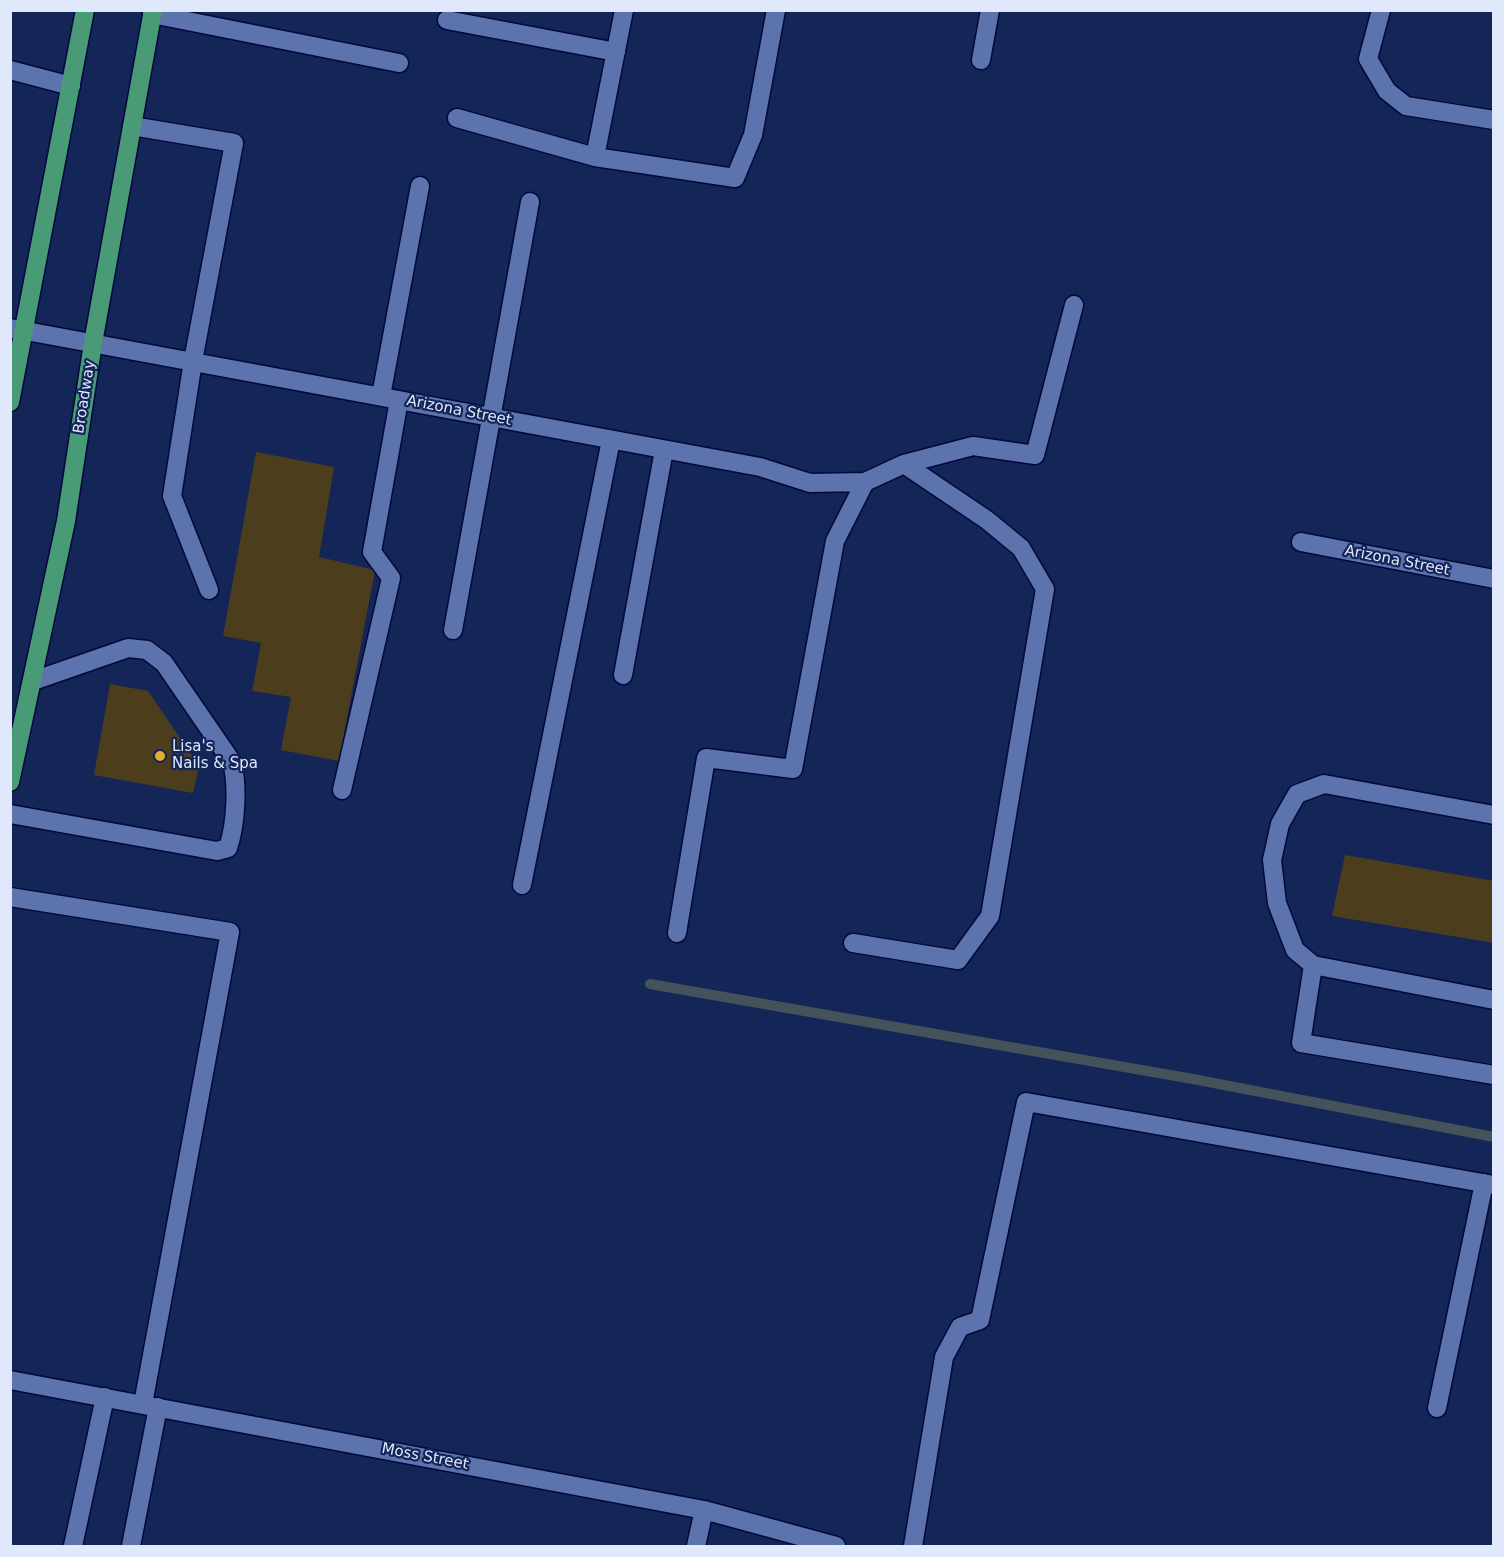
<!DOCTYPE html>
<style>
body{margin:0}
#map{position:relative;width:1504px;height:1557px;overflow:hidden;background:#142557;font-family:"DejaVu Sans",sans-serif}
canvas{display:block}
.frame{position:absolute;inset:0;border:12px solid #e0e8fc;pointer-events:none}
</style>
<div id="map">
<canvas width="1504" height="1557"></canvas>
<div class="frame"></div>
</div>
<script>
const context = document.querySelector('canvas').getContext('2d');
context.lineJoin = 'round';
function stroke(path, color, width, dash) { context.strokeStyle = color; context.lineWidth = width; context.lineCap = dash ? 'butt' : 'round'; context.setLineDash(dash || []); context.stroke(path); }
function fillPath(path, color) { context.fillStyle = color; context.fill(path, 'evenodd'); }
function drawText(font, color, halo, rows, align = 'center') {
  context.font = font + ' "DejaVu Sans",sans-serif'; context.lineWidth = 4.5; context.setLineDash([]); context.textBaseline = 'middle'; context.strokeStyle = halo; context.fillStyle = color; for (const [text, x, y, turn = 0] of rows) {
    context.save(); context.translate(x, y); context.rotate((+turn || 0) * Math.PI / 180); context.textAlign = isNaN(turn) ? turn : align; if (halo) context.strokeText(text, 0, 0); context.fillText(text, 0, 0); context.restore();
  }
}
const stream = new Path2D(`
 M650,984L1193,1079L1494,1137`);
const building = new Path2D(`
 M256,452L334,467L319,557L375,570L339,761L281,750L291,697L252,691L261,643L223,636Z
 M110,684L148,691L199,766L193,793L94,775Z
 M1345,855L1494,881V943L1332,916Z`);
const minor = new Path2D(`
 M1381,10L1368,59L1387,91L1406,106L1494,120
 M152,14L399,63
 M447,20L616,52
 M981,60L990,10
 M10,70L71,86
 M457,118L595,157L624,10
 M132,126L234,143L193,361L172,496L209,590
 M595,157L735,178L753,135L776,10
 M10,328L760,467L810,483L865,482L904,464L973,446L1035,455L1074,305
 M381,396L420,186
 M1301,542L1494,579
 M453,630L530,202
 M623,675L664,450
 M342,790L391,578L372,552L399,400
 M10,814L217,851L228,848C236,824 238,786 232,762L164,663L147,650L128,648L33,681
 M522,885L611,440
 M10,897L230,932L143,1404
 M677,933L706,758L793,769L835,541L865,482
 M853,943L958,960L990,916L1045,589L1021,548L987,520L904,464
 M1313,965L1295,950L1277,903L1272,860L1280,824L1297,794L1324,784L1494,815
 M1494,1000L1313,965L1301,1043L1494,1075
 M10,1380L704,1510L836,1546
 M1437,1408L1484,1183
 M73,1546L105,1397
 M131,1546L158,1407
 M696,1546L704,1510
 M913,1546L944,1357L960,1327L980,1320L1026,1102L1494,1185`);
const major = new Path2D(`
 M10,402L85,10
 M10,782L66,521L93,343L153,10`);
const markers = [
 [160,756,6,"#e0b034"]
];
const streetNames = [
 ["Broadway",85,397,-81],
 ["Arizona Street",459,411,11],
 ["Arizona Street",1397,561,11],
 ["Moss Street",425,1457,11]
];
const poiNames = [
 ["Lisa's",172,747],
 ["Nails & Spa",172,764]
];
stroke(stream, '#44525a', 10);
fillPath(building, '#4c3e1d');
stroke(minor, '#03093b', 21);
stroke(major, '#03093b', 21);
stroke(minor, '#5c73ad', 18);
stroke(major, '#489b76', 18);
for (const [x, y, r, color] of markers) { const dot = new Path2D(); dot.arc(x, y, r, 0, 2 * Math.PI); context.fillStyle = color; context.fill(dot); stroke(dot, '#142557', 2); }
drawText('15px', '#e0e8fc', '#142557', streetNames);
drawText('15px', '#e0e8fc', '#142557', poiNames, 'left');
</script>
